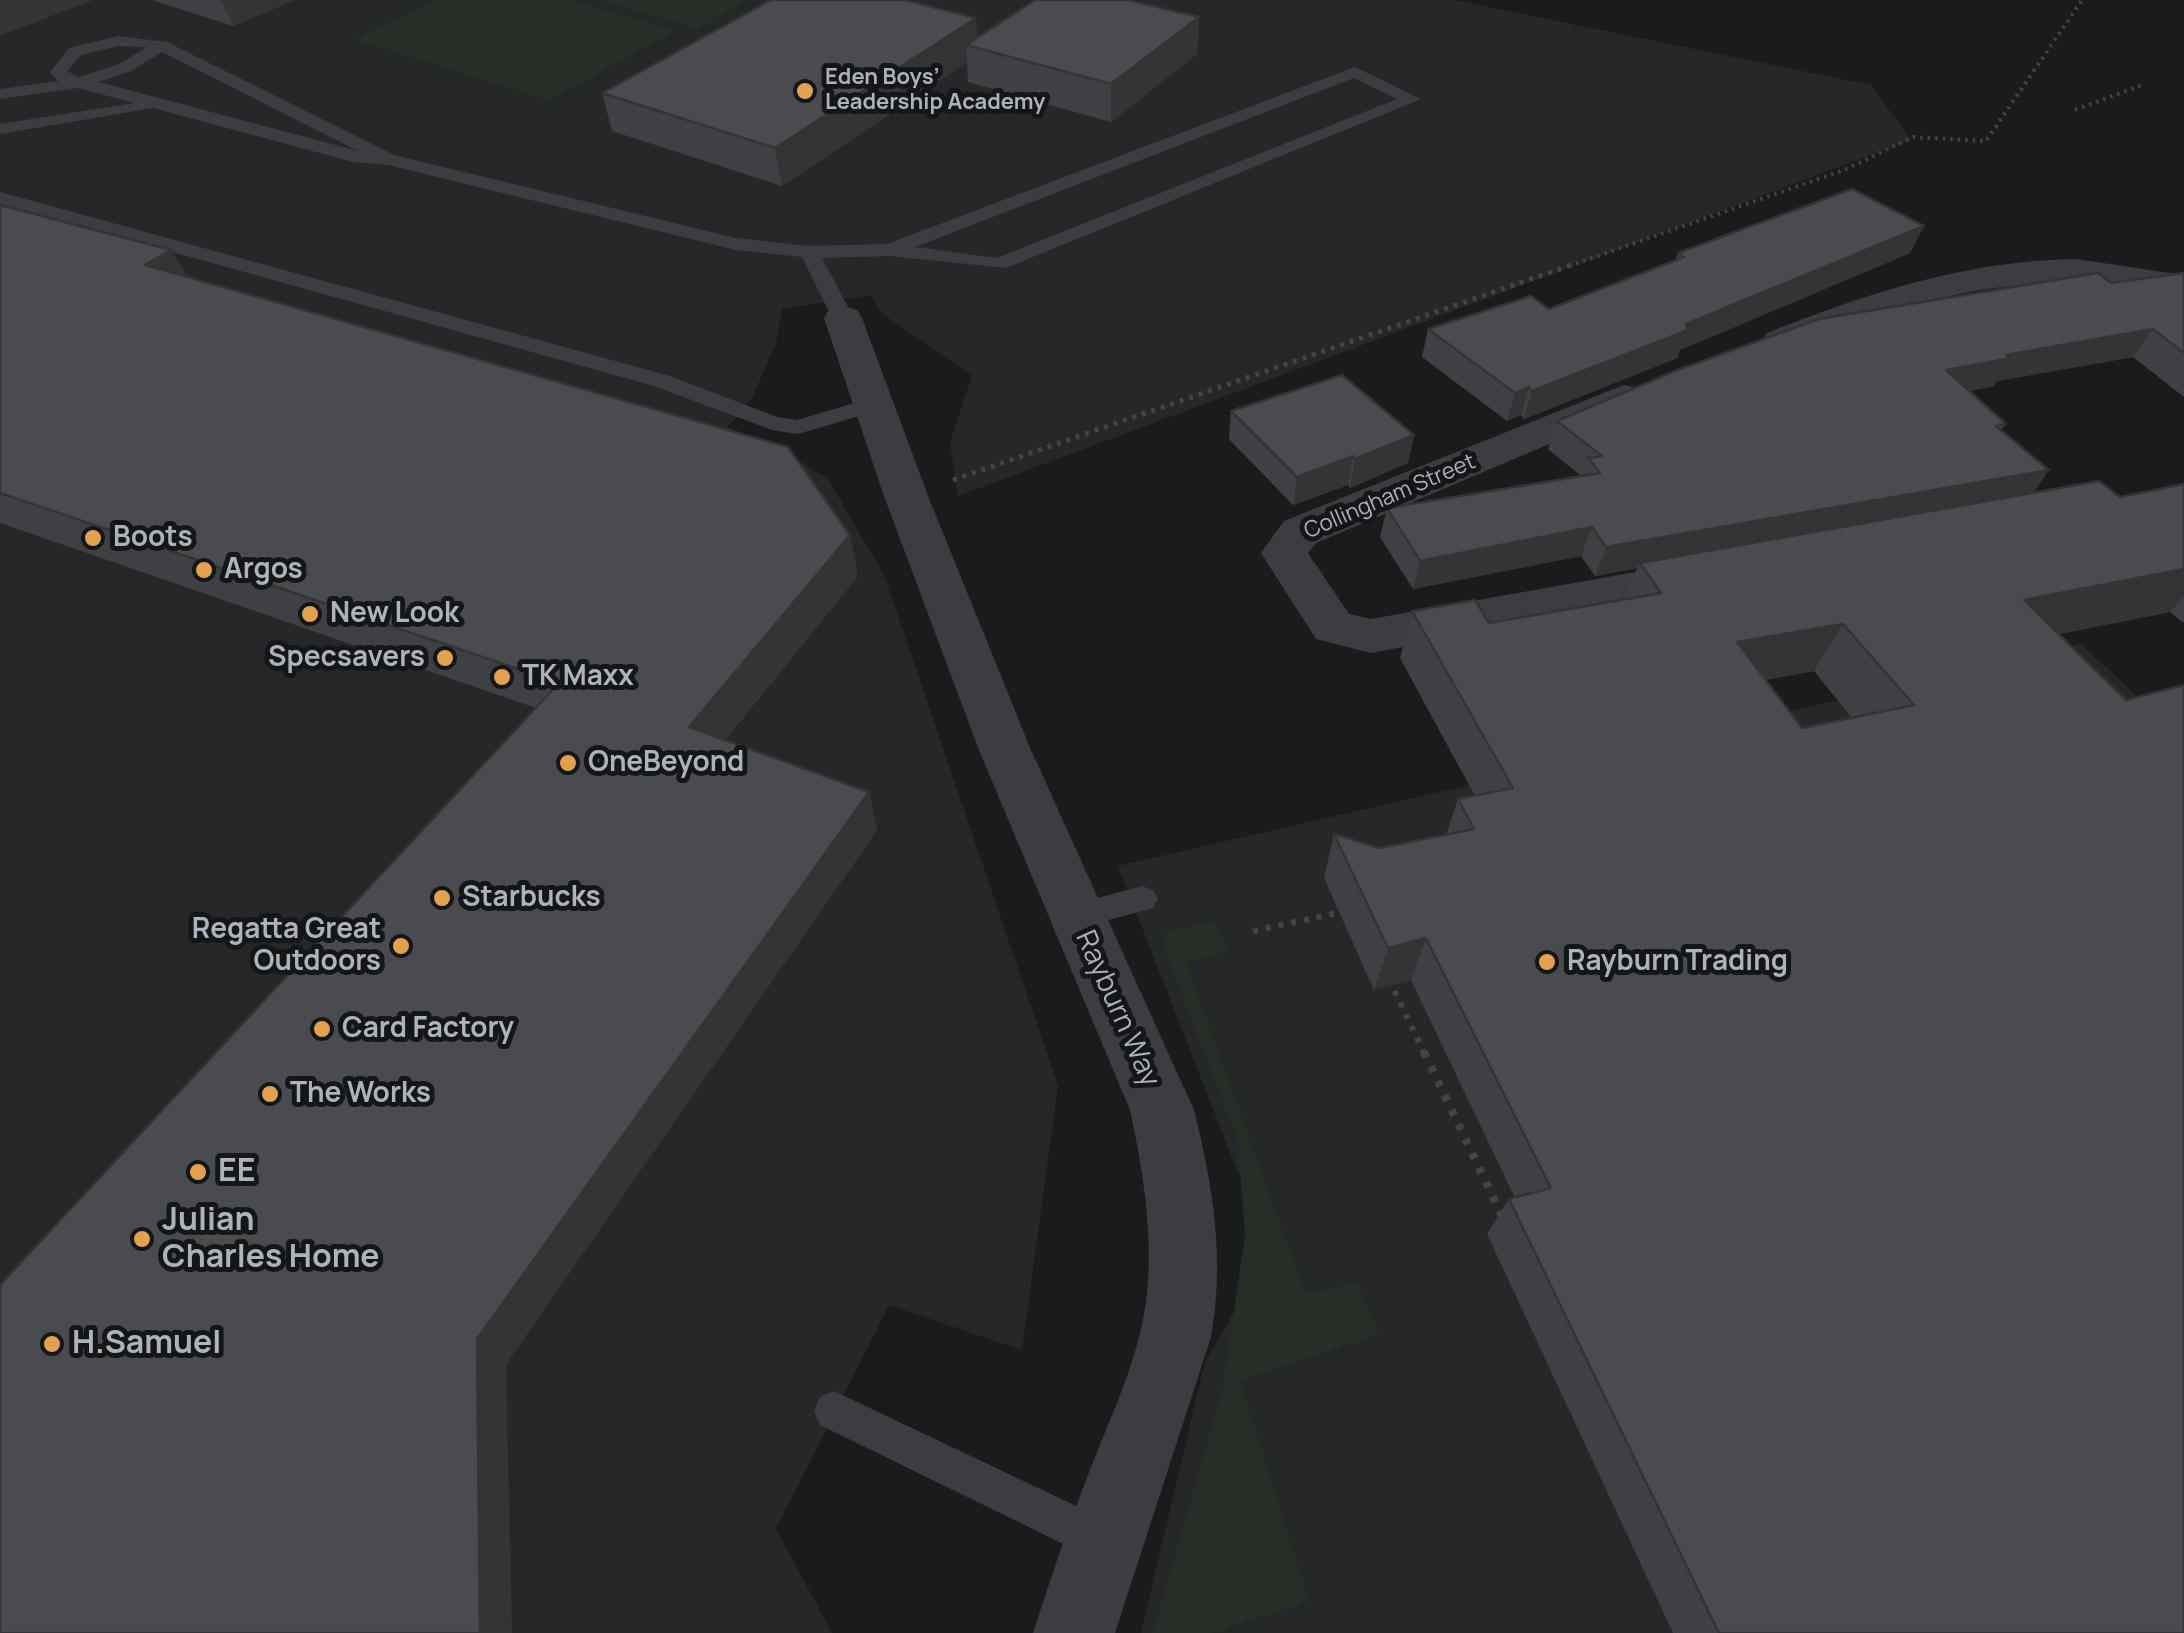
<!DOCTYPE html>
<meta charset="utf-8">
<style>
body{margin:0}
canvas{display:block;background:#1a1b1c}
</style>
<canvas width="2184" height="1633"></canvas>
<script>
const context = document.querySelector('canvas').getContext('2d');
context.lineJoin = 'round';
function fillPath(path, color) { context.fillStyle = color; context.fill(path, 'evenodd'); }
function stroke(path, color, width, dash) { context.strokeStyle = color; context.lineWidth = width; context.lineCap = dash ? 'butt' : 'round'; context.setLineDash(dash || []); context.stroke(path); }
function drawText(font, color, halo, rows, align = 'center') {
  context.font = font + ' Manrope,sans-serif'; context.lineWidth = 10; context.setLineDash([]); context.textBaseline = 'middle'; context.strokeStyle = halo; context.fillStyle = color; for (const [text, x, y, turn = 0] of rows) {
    context.save(); context.translate(x, y); context.rotate((+turn || 0) * Math.PI / 180); context.textAlign = isNaN(turn) ? turn : align; if (halo) context.strokeText(text, 0, 0); context.fillText(text, 0, 0); context.restore();
  }
}
const built = new Path2D(`
 M0,0H1454L1871,85L1911,140L958,496L950,443L972,375L881,313L871,295L782,309L776,343L752,398L727,428L788,455L828,479L884,575L1058,1086L1022,1350L889,1305L776,1529L832,1633H0Z
 M2082,644L2184,742V1633H1141L1205,1362L1269,1252L1118,866Z`);
const green = new Path2D(`
 M437,0H569L677,31L548,100L353,39Z
 M599,0H749L698,28Z
 M1215,921L1228,951L1186,963L1306,1295L1358,1282L1379,1335L1240,1380L1309,1601L1212,1633H1153L1222,1392L1245,1236L1238,1140L1162,944L1165,932Z`);
const pathFar3 = new Path2D(`
 M2075,110L2142,85
 M1569,266L1844,170L1913,137L1986,141L2082,0`);
const pathFar2 = new Path2D(`
 M953,480L1577,263`);
const pathFar1 = new Path2D(`
 M1253,931L1346,911
 M1389,979L1425,1055`);
const path = new Path2D(`
 M1424,1052L1504,1220`);
const service = new Path2D(`
 M118,36L167,42L394,155L736,238L809,246L887,244L1355,67L1421,99L1006,268L890,256L822,258L854,318L843,324L832,318L802,257L736,250L388,165L353,162L153,108L0,134V124L134,103L78,88L0,99V89L58,81L50,72L69,48ZM118,46L147,47L119,64L79,77L67,71L81,55ZM162,52L358,151L99,82L131,71ZM1354,78L1397,99L997,258L915,247Z
 M0,192L670,376L777,417L797,420L875,397L886,404L883,409L798,434L772,430L654,386L0,204Z
 M1142,886L1153,890L1158,899L1153,908L1075,929L1064,925L1059,916L1064,907Z
 M834,1391L1116,1525L1122,1540L1116,1555L1101,1561L1086,1555L820,1425L814,1411L820,1397Z`);
const minor = new Path2D(`
 M2075,259L2184,275V297C2084,277 1994,278 1896,311C1858,324 1821,343 1781,353L1767,349L1761,341L1767,333C1868,293 1965,261 2075,259Z
 M843,306L857,310L862,318L928,496L1031,750L1194,1110C1213,1185 1225,1261 1211,1337L1115,1633H1033C1051,1577 1070,1521 1091,1467C1111,1417 1134,1368 1144,1315C1156,1247 1144,1176 1130,1110L979,750L884,496L824,318L829,310Z
 M1624,385L1639,388L1645,397L1639,406L1316,543L1308,553L1349,614L1371,619L1704,560L1721,565L1728,576L1721,587L1371,653L1316,639L1261,553L1284,521Z`);
const wall = new Path2D(`
 M152,0H295L233,26Z
 M1199,17L1197,54L1111,122L968,82L967,62L782,186L612,131L602,93L977,38Z
 M0,205L171,250L187,277L858,576L725,740L869,792L877,830L506,1364L0,1633L536,708L0,523Z
 M1924,226L1910,253L1680,350L1677,358L1524,419L1521,415L1507,421L1422,357L1428,329L1549,309L1675,261L1678,253Z
 M2184,273V397L2133,357L1997,381L1994,386L1969,391L2006,424L2001,430L2033,493L2120,497L2184,484V622H2182L2170,612L2059,634L2184,1633H1673L1487,1234L1509,1199L1515,1198L1411,980L1374,990L1324,878L1334,834L1380,848L1446,835L1458,799L1475,796L1400,658L1412,611L1489,623L1624,599L1637,568L1595,576L1581,556L1413,589L1380,537L1387,508L1581,476L1548,449L1557,421L2111,283ZM1814,671L1852,718L1802,728L1765,680Z
 M1231,411L1414,435L1408,463L1350,488L1348,485L1293,505L1229,439Z`);
const shadedWall = new Path2D(`
 M0,0H93L0,36Z
 M221,0H295L233,26Z
 M1199,17L1197,54L1111,122V84Z
 M976,18L978,49L966,45L967,62L782,186L775,148Z
 M1924,226L1910,253L1680,350L1677,358L1524,419L1532,391L1686,324Z
 M171,250L194,290L145,265Z
 M2153,329L2133,357L1997,381L1994,386L1930,398L1946,370L2006,355Z
 M1529,387L1521,415L1507,421L1515,393Z
 M1414,435L1408,463L1350,488L1355,459Z
 M1353,456L1348,485L1293,505L1297,477Z
 M2049,470L2029,499L1640,563L1637,568L1595,576L1606,547Z
 M1592,527L1581,556L1413,589L1420,561Z
 M850,535L858,576L703,766L689,727Z
 M2184,569V596L2170,612L1989,648L2024,600Z
 M1843,624L1814,671L1712,689L1737,642Z
 M869,792L877,830L506,1364L512,1633H480L477,1339Z
 M1426,938L1411,980L1374,990L1388,948Z`);
const building = new Path2D(`
 M771,0H905L976,18L775,148L602,93Z
 M1035,0H1128L1199,17L1111,84L966,45Z
 M1852,189L1924,226L1686,324L1688,330L1532,391L1529,387L1515,393L1428,329L1531,296L1549,309L1684,257L1678,253Z
 M0,205L171,250L145,265L788,447L850,535L689,727L869,792L477,1339L480,1633H0V1285L559,683L0,493Z
 M2098,273L2111,283L2184,273V353L2153,329L2006,355L2011,358L1946,370L2006,424L1996,426L2049,470L1606,547L1592,527L1420,561L1387,508L1600,473L1588,458L1602,456L1557,421L1675,371L1819,319Z
 M1342,375L1414,435L1355,459L1353,456L1297,477L1231,411Z
 M2099,481L2120,497L2184,484V569L2024,600L2126,700L2184,685V1633H1719L1509,1199L1551,1188L1426,938L1388,948L1334,834L1380,848L1474,829L1458,799L1513,788L1412,611L1475,600L1489,623L1661,593L1640,563ZM1843,624L1914,705L1802,728L1737,642Z`);
const markers = [
 [805,91,10,"#e2a24d"],
 [93,538,10,"#e2a24d"],
 [204,570,10,"#e2a24d"],
 [310,614,10,"#e2a24d"],
 [445,658,10,"#e2a24d"],
 [502,677,10,"#e2a24d"],
 [568,763,10,"#e2a24d"],
 [442,898,10,"#e2a24d"],
 [401,946,10,"#e2a24d"],
 [1547,962,10,"#e2a24d"],
 [322,1029,10,"#e2a24d"],
 [270,1094,10,"#e2a24d"],
 [198,1172,10,"#e2a24d"],
 [142,1239,10,"#e2a24d"],
 [52,1344,10,"#e2a24d"]
];
const farPoinames = [
 ["Eden Boys’",825,78],
 ["Leadership Academy",825,103]
];
const farStreetnames = [
 ["Collingham Street",1390,497,-23]
];
const poiNames = [
 ["Boots",113,538],
 ["Argos",224,570],
 ["New Look",330,614],
 ["Specsavers",425,658,"right"],
 ["TK Maxx",522,677],
 ["OneBeyond",588,763],
 ["Starbucks",462,898],
 ["Regatta Great",381,930,"right"],
 ["Outdoors",381,962,"right"],
 ["Rayburn Trading",1567,962],
 ["Card Factory",342,1029],
 ["The Works",290,1094]
];
const streetNames = [
 ["Rayburn Way",1117,1009,66]
];
const nearPoinames = [
 ["EE",218,1172],
 ["Julian",162,1221],
 ["Charles Home",162,1258],
 ["H.Samuel",72,1344]
];
fillPath(built, '#262729');
fillPath(green, '#272e27');
stroke(pathFar3, '#424448', 4, [2.5, 5]);
stroke(pathFar2, '#424448', 5, [4, 6]);
stroke(pathFar1, '#424448', 6, [5, 8]);
stroke(path, '#424448', 8, [6, 10]);
fillPath(service, '#3c3d41');
fillPath(minor, '#3c3d41');
fillPath(wall, '#404044');
fillPath(shadedWall, '#343437');
fillPath(building, '#4a4b4f');
stroke(building, '#343437', 2.5);
for (const [x, y, r, color] of markers) { const dot = new Path2D(); dot.arc(x, y, r, 0, 2 * Math.PI); context.fillStyle = color; context.fill(dot); stroke(dot, '#151617', 4); }
drawText('bold 22px', '#aeb3bb', '#151617', farPoinames, 'left');
drawText('22px', '#aeb3bb', '#151617', farStreetnames);
drawText('bold 28px', '#aeb3bb', '#151617', poiNames, 'left');
drawText('28px', '#aeb3bb', '#151617', streetNames);
drawText('bold 32px', '#aeb3bb', '#151617', nearPoinames, 'left');
</script>
